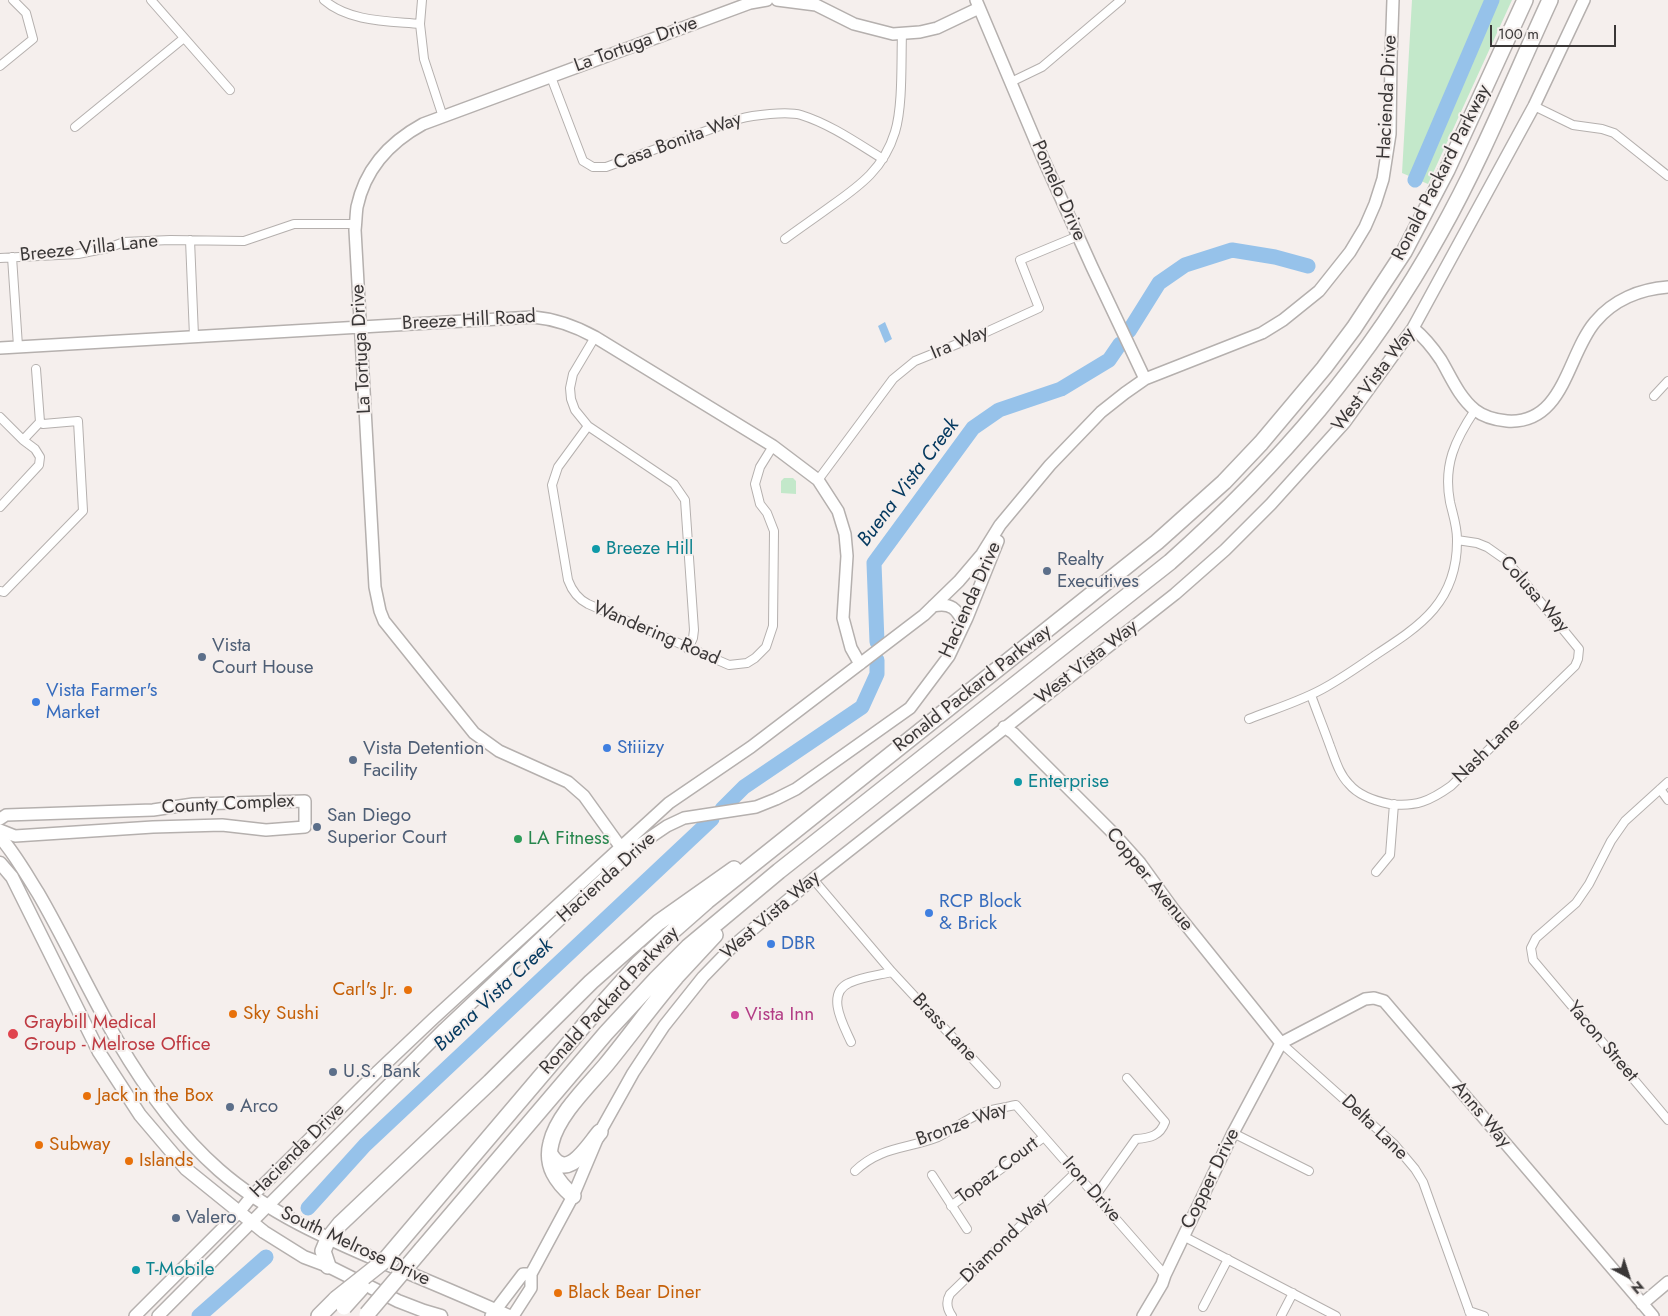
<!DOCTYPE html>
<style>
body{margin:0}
#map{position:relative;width:1668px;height:1316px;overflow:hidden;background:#f5efed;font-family:Jost,sans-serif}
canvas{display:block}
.north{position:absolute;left:1603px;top:1251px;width:50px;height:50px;-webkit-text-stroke:4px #f5efed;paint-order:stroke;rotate:140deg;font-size:14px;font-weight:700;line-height:20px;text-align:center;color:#3a3737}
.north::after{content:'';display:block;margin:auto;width:18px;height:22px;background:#3a3737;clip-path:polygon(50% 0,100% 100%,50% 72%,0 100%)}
.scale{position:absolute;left:1490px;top:25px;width:126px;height:22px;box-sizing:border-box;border:2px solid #3a3737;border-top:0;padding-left:6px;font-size:15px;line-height:18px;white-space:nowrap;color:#3a3737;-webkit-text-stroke:4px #f5efed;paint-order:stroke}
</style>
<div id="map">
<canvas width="1668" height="1316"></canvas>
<div class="north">N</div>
<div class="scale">100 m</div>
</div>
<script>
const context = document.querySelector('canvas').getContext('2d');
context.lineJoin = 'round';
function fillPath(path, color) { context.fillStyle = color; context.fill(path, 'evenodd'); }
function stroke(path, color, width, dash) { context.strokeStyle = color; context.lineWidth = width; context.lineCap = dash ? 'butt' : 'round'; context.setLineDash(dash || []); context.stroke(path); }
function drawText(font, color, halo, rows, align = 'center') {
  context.font = font + ' Jost,sans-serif'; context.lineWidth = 4; context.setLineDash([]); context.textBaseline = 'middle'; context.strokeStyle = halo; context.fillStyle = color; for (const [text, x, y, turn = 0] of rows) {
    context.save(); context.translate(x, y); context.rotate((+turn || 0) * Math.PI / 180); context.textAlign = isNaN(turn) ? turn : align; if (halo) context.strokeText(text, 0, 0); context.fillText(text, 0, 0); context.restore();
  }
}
const green = new Path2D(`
 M1412,0H1512L1428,184L1402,173Z
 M784,478H793L796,481V494L781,493V481Z`);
const water = new Path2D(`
 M885,322L892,339L885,343L878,326Z`);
const river = new Path2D(`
 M1415,180L1492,0
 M1129,331L1159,283L1185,265L1232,250L1275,257L1308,266
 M877,642L874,563L973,428L999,410L1061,389L1109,360L1120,344
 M722,809L744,787L862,707L877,674V660
 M308,1208L365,1145L712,819
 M199,1316L266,1257`);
const street = new Path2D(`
 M151,0L230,90
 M324,0C349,22 389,21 420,24
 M422,0L420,24L424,59L443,117
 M0,66L33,39L26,13L13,0
 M551,77L583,161L593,167H606L739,119C753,115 787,111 801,115C830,124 857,143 883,159
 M1011,82L1042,67L1121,0
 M1534,106L1573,125L1602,129L1614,133L1668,176
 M75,127L184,38
 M785,239C800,228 816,217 831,206C861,185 884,168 895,132C903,106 901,61 902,33
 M190,240L194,336
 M12,257L18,346
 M0,258L78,254L108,248L124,242L170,240L244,241L294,224H355
 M595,337L573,374L570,388L571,399L575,410L588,426L674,484L685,500L694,630L693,638L688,649
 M1654,396L1668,381
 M0,417L23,440L40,422L36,369
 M588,426L558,467L552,485L568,580C572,591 578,599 588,604L729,665L747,663L755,658L766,647L773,626L774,531L767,513L760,504L755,484L760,467L773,446
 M818,480L893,379L915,361L982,334L1039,308L1020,260L1078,236
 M0,507L39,465L40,457L35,449L23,440
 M0,591L4,592L83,511L78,421L43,424L40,422
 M1311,695C1317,712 1324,729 1330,746C1335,759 1339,774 1349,784C1359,796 1375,801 1390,804C1416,807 1430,801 1451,786L1575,666L1578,659L1579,649L1507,561L1487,547L1477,543L1457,540
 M1249,719C1274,709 1302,701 1326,687C1342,678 1358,667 1374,656C1420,626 1458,602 1457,539C1457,526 1453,515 1450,502C1443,465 1455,440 1475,410
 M1668,782L1625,821L1611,841L1589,884L1576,903L1536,938L1531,948L1533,960L1668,1120
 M1660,789L1668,800
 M1376,872L1390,855L1394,804
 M813,879L892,972L996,1084
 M851,1042C844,1026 825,994 849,983C861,977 879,975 892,972
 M1281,1043L1394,1144L1415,1169L1423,1182L1471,1316
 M1233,1133L1309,1171
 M855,1171C881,1146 908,1149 938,1137C949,1132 960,1124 971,1118C985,1110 1001,1108 1016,1105L1165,1275
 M932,1175L967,1229
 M1096,1195L1136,1139C1150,1138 1160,1136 1165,1122L1127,1078
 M951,1206L1044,1137
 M1183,1236L1336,1316
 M1203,1307L1228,1259
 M1469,1311L1484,1316
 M952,1316C947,1309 946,1301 950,1294L1076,1172
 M1281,1316L1293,1293`);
const secondary = new Path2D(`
 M777,0L816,5L854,24L893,34L920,32L937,28L979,8
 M976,0L1041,154L1092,267L1145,379
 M1413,328C1424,337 1433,348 1441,360C1451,377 1459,397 1475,410C1484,417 1496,420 1507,421C1564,425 1567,355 1595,322C1613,300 1640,289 1668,287
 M0,348L533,317C556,319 575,326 595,337L773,446L818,480L838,511L845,534L847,556L843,618L851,648L860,664
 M933,606C951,602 957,609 964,624
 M1004,727L1013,733L1114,834L1140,863L1174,910L1281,1043
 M0,819L6,815L153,810L193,804L305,801V827L266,830L222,825L153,827L15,836L0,830
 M627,856L584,796L568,782L499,751L474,733L384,621L380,611L375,587L355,230C356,222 356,214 357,207C365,169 390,142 423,124L750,3L767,0
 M1642,1304L1668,1282
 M135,1316L239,1212L252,1196L376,1073L433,1019L669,803L751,747L924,615L959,581L982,554L1000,525L1050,465L1101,412L1125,393L1145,379L1262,333L1283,320L1319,291L1350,252L1365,227L1375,204L1383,179L1390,134L1391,57L1393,0
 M158,1316L444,1029L639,845L667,826L684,818L756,807L776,799L796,789L910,708L949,656L967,618L998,541
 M491,1316L523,1274H531
 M513,1316L531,1288V1274L573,1196L600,1132L633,1073L664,1026L703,977L734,945L813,879L1175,594L1225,550L1271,504L1345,422L1413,328L1534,106L1584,0
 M1143,1316L1162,1284L1165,1275L1233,1133L1281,1043L1365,999L1374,998L1384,1001L1653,1316`);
const primary = new Path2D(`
 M0,837C15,854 26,874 38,893C66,941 89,992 117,1040C145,1088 177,1133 219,1170C268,1213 328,1239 387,1264C428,1281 468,1298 509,1316
 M0,863L12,877L99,1052L140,1115L186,1169L264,1232L304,1257L328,1266L398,1301L424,1311L441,1316`);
const highway = new Path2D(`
 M550,1154C567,1183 587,1147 600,1132
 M573,1196C557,1182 545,1166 551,1143C557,1116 587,1087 605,1066C629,1037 651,1006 676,977C689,963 702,949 715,935
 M422,1249L606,1033L656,979L688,947L779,871L1170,562C1278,466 1370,360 1440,233C1482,158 1514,78 1550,0
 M384,1261L603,1003L638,964L674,930L707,901L1157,542L1224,482L1261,443L1324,368L1354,328L1404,252L1447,170L1525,0
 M328,1266L323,1251L328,1239L340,1224L490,1082L591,982L659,922L734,869
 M319,1316L336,1299`);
const highwayBridge = new Path2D(`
 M336,1299L384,1261
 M344,1307L362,1287
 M367,1314L422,1249`);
const markers = [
 [596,549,5,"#0f9aa8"],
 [1047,571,5,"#5c6f8a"],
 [202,657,5,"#5c6f8a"],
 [36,702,5,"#3f7fe0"],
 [607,748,5,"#3f7fe0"],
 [353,760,5,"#5c6f8a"],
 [1018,782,5,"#0f9aa8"],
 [317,827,5,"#5c6f8a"],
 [518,839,5,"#2e9e5b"],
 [929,913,5,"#3f7fe0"],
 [771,944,5,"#3f7fe0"],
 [408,990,5,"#e8710a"],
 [233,1014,5,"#e8710a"],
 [735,1015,5,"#d1479c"],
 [13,1034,6,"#e0444e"],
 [333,1072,5,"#5c6f8a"],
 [87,1096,5,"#e8710a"],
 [230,1107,5,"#5c6f8a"],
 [39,1145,5,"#e8710a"],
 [129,1161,5,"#e8710a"],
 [176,1218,5,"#5c6f8a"],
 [136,1270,5,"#0f9aa8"],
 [558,1293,5,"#e8710a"]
];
const streetNames = [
 ["La Tortuga Drive",636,45,-20],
 ["Hacienda Drive",1388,97,-87],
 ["Casa Bonita Way",678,142,-20],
 ["Ronald Packard Parkway",1442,173,-63],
 ["Pomelo Drive",1058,191,66],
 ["Breeze Villa Lane",89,249,-6],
 ["Breeze Hill Road",469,321,-3],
 ["Ira Way",960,343,-23],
 ["La Tortuga Drive",362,349,-93],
 ["West Vista Way",1374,380,-53],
 ["Colusa Way",1534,595,49],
 ["Hacienda Drive",971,600,-66],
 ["Wandering Road",656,634,23],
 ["West Vista Way",1087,663,-38],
 ["Ronald Packard Parkway",973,689,-38],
 ["Nash Lane",1487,751,-44],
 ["County Complex",228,805,-3],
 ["Hacienda Drive",607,878,-42],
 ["Copper Avenue",1149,880,51],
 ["West Vista Way",771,916,-41],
 ["Ronald Packard Parkway",610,1001,-47],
 ["Brass Lane",944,1028,47],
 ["Yacon Street",1602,1042,50],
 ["Anns Way",1481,1115,50],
 ["Bronze Way",962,1125,-20],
 ["Delta Lane",1374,1128,44],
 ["Hacienda Drive",298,1151,-45],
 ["Topaz Court",998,1171,-37],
 ["Copper Drive",1211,1179,-64],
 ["Iron Drive",1091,1190,49],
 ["Diamond Way",1005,1241,-44],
 ["South Melrose Drive",355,1247,25]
];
const cultureNames = [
 ["Breeze Hill",606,549],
 ["Enterprise",1028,782],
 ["T-Mobile",146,1270]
];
const serviceNames = [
 ["Realty",1057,560],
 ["Executives",1057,582],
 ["Vista",212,646],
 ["Court House",212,668],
 ["Vista Detention",363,749],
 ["Facility",363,771],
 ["San Diego",327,816],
 ["Superior Court",327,838],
 ["U.S. Bank",343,1072],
 ["Arco",240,1107],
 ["Valero",186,1218]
];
const shopNames = [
 ["Vista Farmer's",46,691],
 ["Market",46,713],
 ["Stiiizy",617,748],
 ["RCP Block",939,902],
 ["& Brick",939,924],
 ["DBR",781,944]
];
const leisureNames = [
 ["LA Fitness",528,839]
];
const foodNames = [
 ["Carl's Jr.",398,990,"right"],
 ["Sky Sushi",243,1014],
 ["Jack in the Box",97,1096],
 ["Subway",49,1145],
 ["Islands",139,1161],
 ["Black Bear Diner",568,1293]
];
const hotelNames = [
 ["Vista Inn",745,1015]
];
const healthNames = [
 ["Graybill Medical",24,1023],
 ["Group - Melrose Office",24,1045]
];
const waterNames = [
 ["Buena Vista Creek",909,483,-53],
 ["Buena Vista Creek",494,996,-43]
];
fillPath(green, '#c3e8ca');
fillPath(water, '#96c2ea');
stroke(river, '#96c2ea', 15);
stroke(street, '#b5b0ae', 10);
stroke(secondary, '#b5b0ae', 14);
stroke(primary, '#b5b0ae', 15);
stroke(highway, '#b5b0ae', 18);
stroke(street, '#fff', 8);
stroke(secondary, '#fff', 11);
stroke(primary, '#fff', 12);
stroke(highway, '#fff', 15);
stroke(highwayBridge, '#b5b0ae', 18, []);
stroke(highwayBridge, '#fff', 15);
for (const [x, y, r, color] of markers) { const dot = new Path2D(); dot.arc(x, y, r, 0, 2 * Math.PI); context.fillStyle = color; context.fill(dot); stroke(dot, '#f5efed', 2); }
drawText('19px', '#3a3737', '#f5efed', streetNames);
drawText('19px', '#0d838f', '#f5efed', cultureNames, 'left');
drawText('19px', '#4e5e75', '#f5efed', serviceNames, 'left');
drawText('19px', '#366cbe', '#f5efed', shopNames, 'left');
drawText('19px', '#27864d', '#f5efed', leisureNames, 'left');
drawText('19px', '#c56008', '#f5efed', foodNames, 'left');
drawText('19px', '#b23c85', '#f5efed', hotelNames, 'left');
drawText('19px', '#be3a42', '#f5efed', healthNames, 'left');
drawText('italic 20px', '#063a60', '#f5efed', waterNames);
</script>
